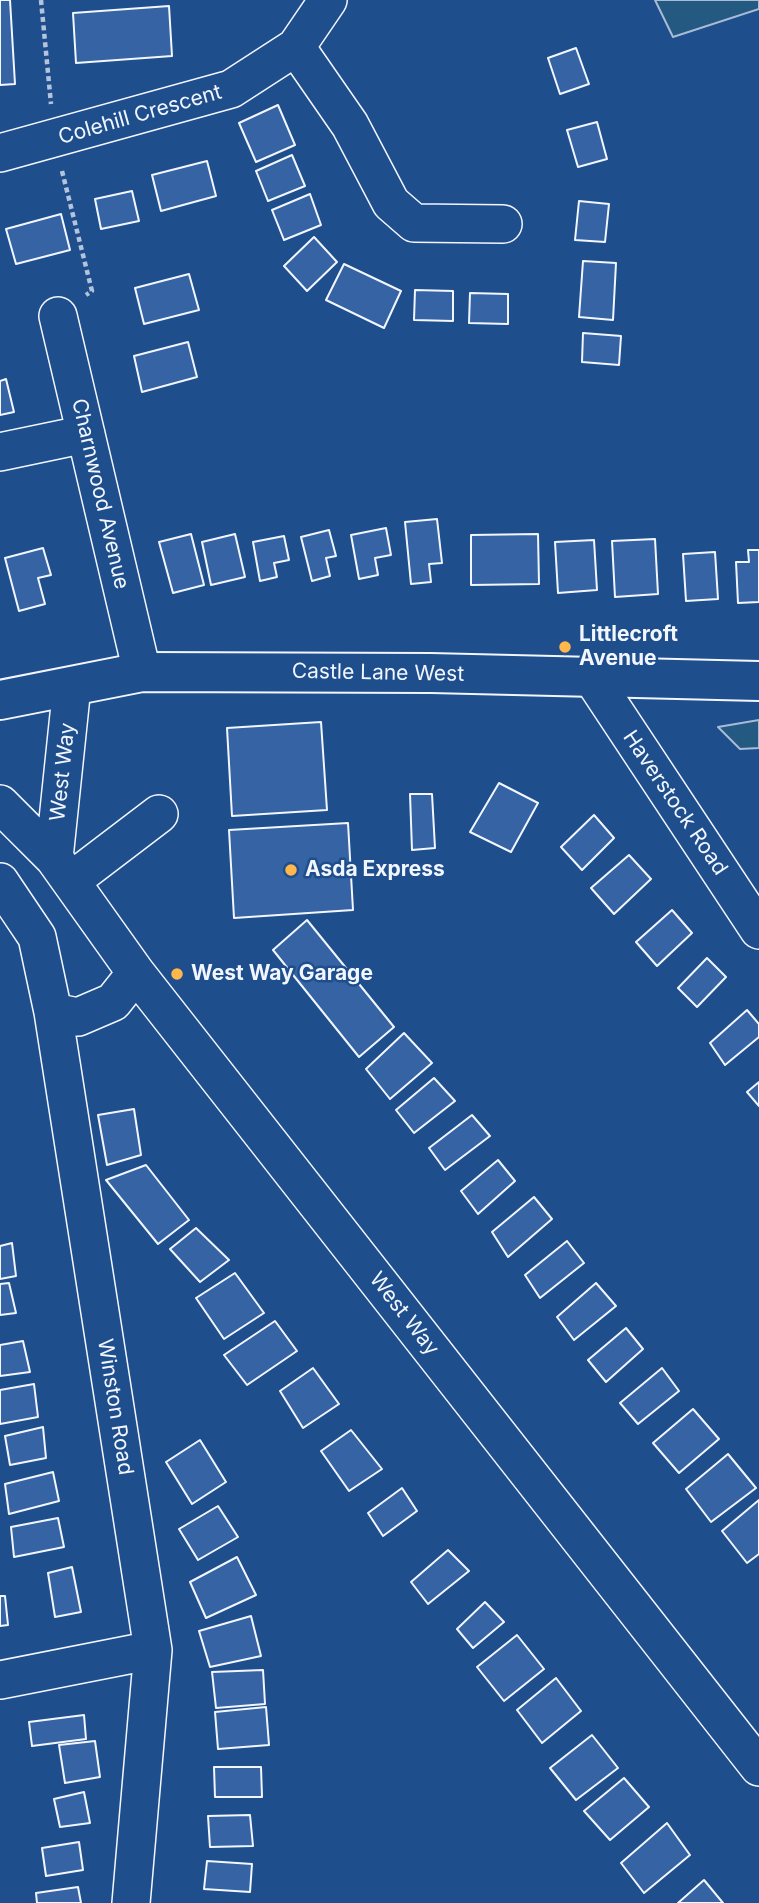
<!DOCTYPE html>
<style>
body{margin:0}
canvas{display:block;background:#1f4e8c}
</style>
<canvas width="759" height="1903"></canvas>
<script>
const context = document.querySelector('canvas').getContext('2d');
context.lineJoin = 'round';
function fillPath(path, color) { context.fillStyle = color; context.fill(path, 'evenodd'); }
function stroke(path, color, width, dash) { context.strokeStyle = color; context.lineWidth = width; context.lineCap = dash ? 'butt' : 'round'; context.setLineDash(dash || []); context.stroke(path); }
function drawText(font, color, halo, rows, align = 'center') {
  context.font = font + ' Inter,sans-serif'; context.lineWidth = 5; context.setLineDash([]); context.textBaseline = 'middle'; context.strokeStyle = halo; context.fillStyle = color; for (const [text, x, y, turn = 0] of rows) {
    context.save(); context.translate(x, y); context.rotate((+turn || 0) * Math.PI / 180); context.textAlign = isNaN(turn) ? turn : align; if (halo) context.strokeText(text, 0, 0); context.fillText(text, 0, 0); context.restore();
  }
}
const green = new Path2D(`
 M655,0H759V9L673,37Z
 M759,720V748L740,749L718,727Z`);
const building = new Path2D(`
 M0,0H10L15,84L0,85Z
 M169,6L172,56L76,63L73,13Z
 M576,48L589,84L560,94L548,58Z
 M278,105L295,145L256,162L239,123Z
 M597,122L607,159L578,167L567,130Z
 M292,155L305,186L268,201L256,171Z
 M207,161L216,196L161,211L152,175Z
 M132,191L139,221L101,229L95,199Z
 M310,194L321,225L284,240L272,210Z
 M579,201L609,204L605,242L575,240Z
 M61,214L70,250L16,264L6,229Z
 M314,237L337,262L307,291L284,266Z
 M583,261L616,263L613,320L579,317Z
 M344,264L401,291L384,328L326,300Z
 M189,274L199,310L144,324L135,288Z
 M415,290L453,291V321L414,320Z
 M470,293L508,294V324L469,323Z
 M583,333L621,336L619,365L582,362Z
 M188,342L197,377L142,392L134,356Z
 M6,379L14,412L0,415V381Z
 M437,519L442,563L429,564L431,582L411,584L405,522Z
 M386,528L391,555L375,558L378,575L359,579L351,535Z
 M329,530L336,556L326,558L330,576L312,581L301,537Z
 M191,534L204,585L173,593L159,542Z
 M235,534L245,577L211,585L202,542Z
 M538,534L539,584L471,585V535Z
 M284,536L289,560L274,563L277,577L260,581L253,542Z
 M655,539L658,594L615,597L612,541Z
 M594,540L597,590L558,593L555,542Z
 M43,548L51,575L38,578L45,604L19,611L5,558Z
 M748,550H759V602L738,603L736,562H749Z
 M715,552L718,599L686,601L683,554Z
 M321,722L327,810L232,816L227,728Z
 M499,783L538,803L511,852L470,832Z
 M410,794H432L435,848L412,850Z
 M594,815L614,838L582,870L561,847Z
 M348,823L353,910L234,918L229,830Z
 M629,855L651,879L614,914L591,888Z
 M672,910L692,933L657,966L636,942Z
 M307,920L394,1027L359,1057L273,950Z
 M707,958L726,977L697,1007L678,988Z
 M747,1010L759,1024V1037L725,1065L710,1043Z
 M404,1033L432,1063L390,1099L366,1069Z
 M434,1078L455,1101L414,1133L396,1110Z
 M759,1082V1106L747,1092Z
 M134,1109L141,1155L107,1165L98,1115Z
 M472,1115L490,1136L445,1170L429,1148Z
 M498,1160L515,1181L478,1214L461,1191Z
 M146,1165L189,1220L158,1244L106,1180Z
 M534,1197L552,1219L508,1257L492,1232Z
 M196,1228L229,1260L200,1282L170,1249Z
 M567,1241L584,1263L540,1298L525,1275Z
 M12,1243L16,1276L0,1279V1246Z
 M235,1273L264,1313L224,1339L196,1298Z
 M9,1283L16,1313L0,1315V1284Z
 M596,1283L616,1306L574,1340L557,1317Z
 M275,1321L297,1351L247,1385L224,1355Z
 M626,1328L643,1349L606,1382L588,1360Z
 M23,1341L30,1372L0,1376V1345Z
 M313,1368L339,1404L303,1428L280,1391Z
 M662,1368L679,1391L638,1424L620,1403Z
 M34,1384L38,1417L0,1424V1390Z
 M693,1409L719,1439L679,1473L653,1443Z
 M43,1427L46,1458L10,1465L5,1436Z
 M351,1430L382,1469L349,1491L321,1451Z
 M200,1440L226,1482L192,1504L166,1462Z
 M728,1454L756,1488L711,1522L686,1489Z
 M53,1472L59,1501L9,1514L5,1484Z
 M402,1488L417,1511L383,1536L368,1513Z
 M759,1500V1554L747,1563L722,1531Z
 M218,1506L238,1537L198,1560L179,1529Z
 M58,1518L64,1547L14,1557L11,1527Z
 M448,1550L469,1571L428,1604L411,1582Z
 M237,1557L256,1595L206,1618L190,1582Z
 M72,1567L81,1612L55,1617L48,1573Z
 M0,1596H5L8,1625L0,1626Z
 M485,1602L504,1622L473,1648L457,1629Z
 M251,1616L261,1656L210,1667L199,1631Z
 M517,1635L544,1669L504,1701L477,1667Z
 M263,1670L265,1704L216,1708L212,1672Z
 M556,1678L581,1711L542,1743L517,1710Z
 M266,1707L269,1745L218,1749L215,1712Z
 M84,1715L86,1739L32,1746L29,1722Z
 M592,1735L618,1768L576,1800L550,1768Z
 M95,1741L100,1777L65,1783L59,1745Z
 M214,1767H261L262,1797H215Z
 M624,1778L649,1807L610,1840L584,1811Z
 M84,1792L90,1823L60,1827L54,1799Z
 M250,1815L253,1846L210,1847L208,1816Z
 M667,1823L690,1855L644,1893L621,1863Z
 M79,1842L83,1870L46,1876L42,1848Z
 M207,1861L252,1864L250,1892L204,1889Z
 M704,1880L723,1903H678Z
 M78,1887L81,1903H37L36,1893Z`);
const path = new Path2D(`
 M41,0L51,104
 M62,171L92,291L86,295`);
const minor = new Path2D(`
 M296,47L350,125L391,203L414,223L503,224
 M0,153L231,89L296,47L328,0
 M58,316L142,672
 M0,452L86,434
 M591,676L759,930
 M0,804L54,858L136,973L759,1767
 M54,858L72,686
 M71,881L159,814
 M0,882L37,937L53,1012L153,1650L131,1903
 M53,1012L78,1017L113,1002L136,973
 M0,1680L153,1650`);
const major = new Path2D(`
 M0,700L142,672L431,673L759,681`);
const markers = [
 [565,647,7,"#ffb74d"],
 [291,870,7,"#ffb74d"],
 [177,974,7,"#ffb74d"]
];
const streetNames = [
 ["Colehill Crescent",140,115,-16],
 ["Charnwood Avenue",100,494,77],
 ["Castle Lane West",378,673,1],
 ["West Way",63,772,-84],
 ["Haverstock Road",675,803,56],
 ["West Way",404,1314,52],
 ["Winston Road",115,1407,81]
];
const poiNames = [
 ["Littlecroft",579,635],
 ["Avenue",579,659],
 ["Asda Express",305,870],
 ["West Way Garage",191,974]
];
fillPath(green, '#245a82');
stroke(green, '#a8bbd7', 2);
fillPath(building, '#3563a3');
stroke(building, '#f2f6ff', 2);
stroke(minor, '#f2f6ff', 40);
stroke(major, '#f2f6ff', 42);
stroke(path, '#b3c4dc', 4.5, [5, 3.5]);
stroke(minor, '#1f4e8c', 37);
stroke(major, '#1f4e8c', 38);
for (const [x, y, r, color] of markers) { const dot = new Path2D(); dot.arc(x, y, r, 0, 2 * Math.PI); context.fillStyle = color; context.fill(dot); stroke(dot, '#1f4e8c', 2.5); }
drawText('21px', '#f2f6ff', '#1f4e8c', streetNames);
drawText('bold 21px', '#f2f6ff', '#1f4e8c', poiNames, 'left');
</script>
